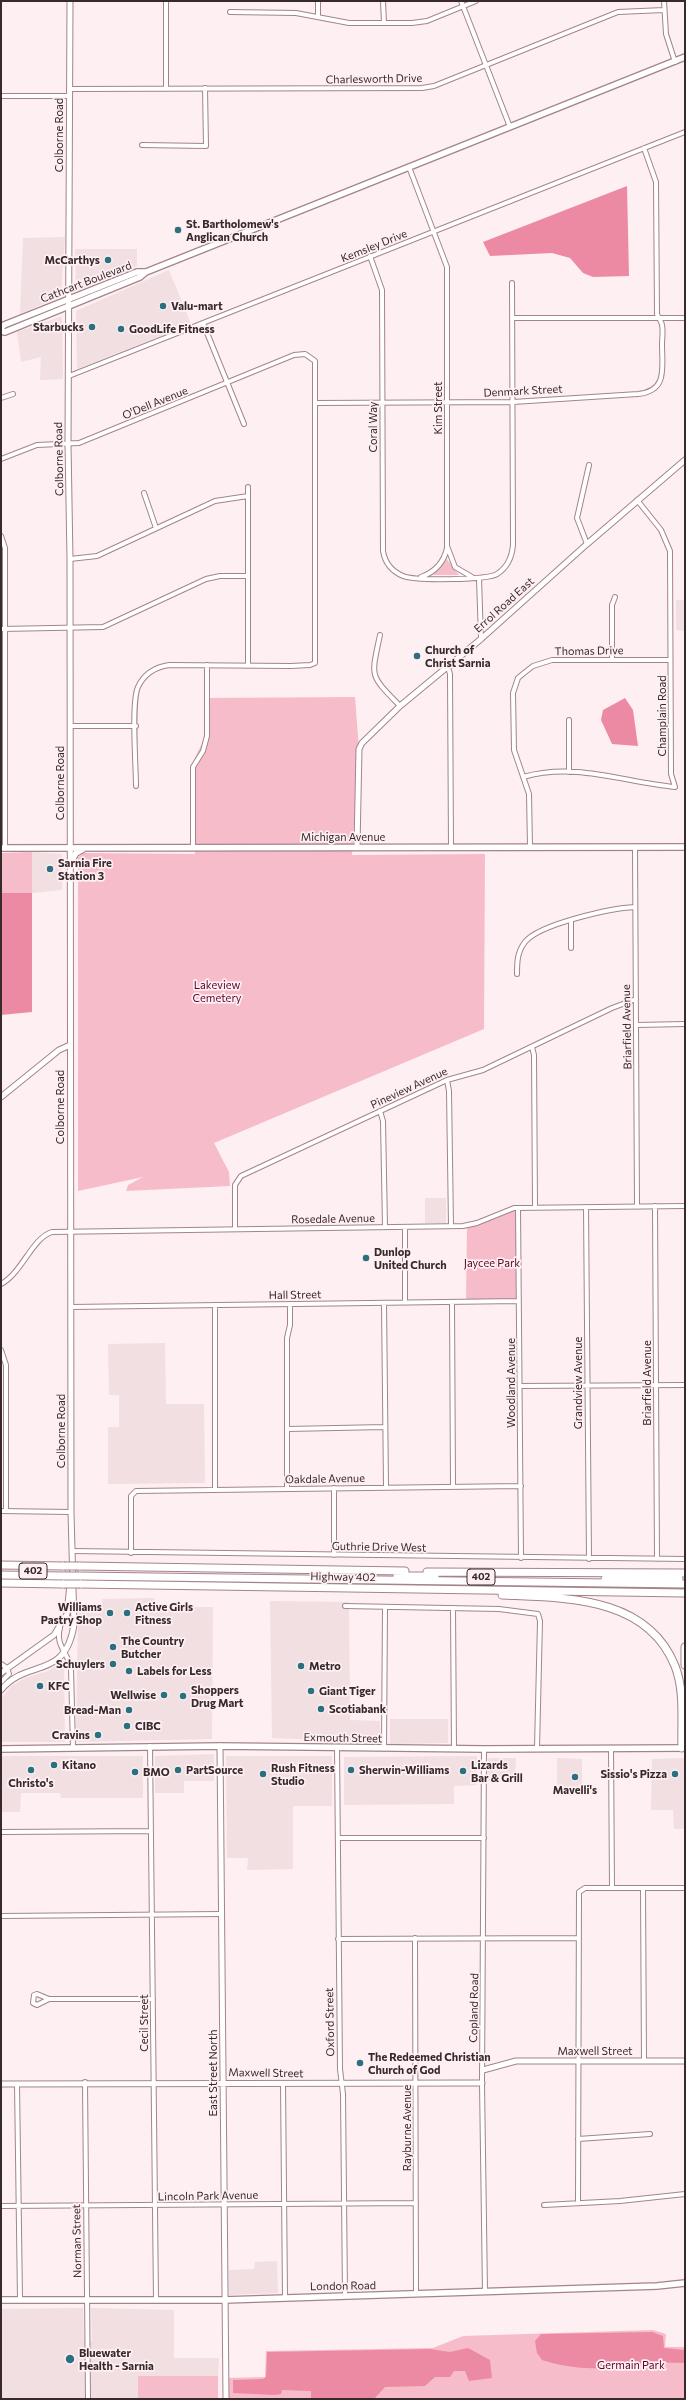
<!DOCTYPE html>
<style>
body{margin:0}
#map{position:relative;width:686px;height:2400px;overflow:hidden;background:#feeff2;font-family:Commissioner,sans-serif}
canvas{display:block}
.frame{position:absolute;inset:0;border:2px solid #372a2c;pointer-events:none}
</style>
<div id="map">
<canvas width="686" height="2400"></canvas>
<div class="frame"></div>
</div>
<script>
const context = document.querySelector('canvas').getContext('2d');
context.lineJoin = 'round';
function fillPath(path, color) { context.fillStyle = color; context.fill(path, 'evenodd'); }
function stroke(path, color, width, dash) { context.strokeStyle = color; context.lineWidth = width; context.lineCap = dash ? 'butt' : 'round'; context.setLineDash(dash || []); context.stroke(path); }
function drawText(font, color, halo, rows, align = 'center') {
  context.font = font + ' Commissioner,sans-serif'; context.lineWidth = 3.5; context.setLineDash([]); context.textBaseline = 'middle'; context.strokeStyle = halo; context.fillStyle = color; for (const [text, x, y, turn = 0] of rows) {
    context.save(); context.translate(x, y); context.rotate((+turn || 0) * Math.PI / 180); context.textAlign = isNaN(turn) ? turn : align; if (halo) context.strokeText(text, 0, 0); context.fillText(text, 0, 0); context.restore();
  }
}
const built = new Path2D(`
 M65,237L61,296L20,314L23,238Z
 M75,249H137V266L76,291Z
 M169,270L191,324L77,369L76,311Z
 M62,316L63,379L40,380L41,357L21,362L17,332Z
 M676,600H685V631L676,630Z
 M32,852L62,854V890L32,893Z
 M425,1198H446V1223H425Z
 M165,1343L166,1404H204L205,1483L108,1484V1427H119V1395H109L108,1344Z
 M154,1598L156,1607H213L212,1739L76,1742L78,1613H101L102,1599Z
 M270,1601L349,1602L350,1720L380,1721V1742L272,1738Z
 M64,1661L65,1742H1V1699L11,1686L25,1678L48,1671Z
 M390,1719H448V1743L390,1744Z
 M214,1754V1781H184V1793H155V1756Z
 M1,1756H143V1798H61L60,1793H21L20,1812H1Z
 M226,1756H332V1806H293V1869L247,1870L248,1858H227Z
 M477,1756V1785L454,1786V1804L344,1805V1757Z
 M488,1758H516L515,1782L487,1781Z
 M557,1758L582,1759V1791H557Z
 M685,1758V1829H674L673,1810H651L652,1759Z
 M277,2261L278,2293L229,2295V2270L254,2269L255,2262Z
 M83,2308L84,2341H92L91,2308L174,2310V2358H219L218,2376H139L138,2399H1V2309Z`);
const green = new Path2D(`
 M446,558L459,575H433Z
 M355,697L359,749L352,855L485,854L484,1029L214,1143L229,1172L230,1186L126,1191L128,1185L143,1177L78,1191V858L83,853L195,854L193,778L194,760L205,737V698Z
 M32,852V893H1V853Z
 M511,1209H516L518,1299L466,1300L467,1227Z
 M653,2330L666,2334L665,2347H685V2399H226L225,2378L265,2377L266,2351L433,2348L463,2336Z
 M138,2376H218V2399H138Z`);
const forest = new Path2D(`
 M627,186L629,276L593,277L583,273L570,258L552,253L490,256L483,242Z
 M625,698L633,710L638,746L612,744L601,720L603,710Z
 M1,893H32V1012L1,1015Z
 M652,2332L663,2336L664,2348L685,2350V2363L646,2362L641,2366C607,2369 576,2371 542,2360L537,2353L535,2341L541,2334Z
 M468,2348L490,2360L492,2378L469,2381L465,2371H454L450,2377H435L425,2386L385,2387L374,2399H311V2391L282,2390L281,2394L275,2395L233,2393V2380L263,2379L266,2377L267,2352L430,2349L450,2352Z`);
const minor = new Path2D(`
 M166,1V89
 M318,1V16
 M383,1L384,23
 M461,1L510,127
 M664,1L666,34L675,62
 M230,12L296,13L349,23H412L427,21L476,1
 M69,89L422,88L434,86L618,12L664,10
 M1,96H69
 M142,145L206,146L205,88
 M409,167L447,267V546L455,567L472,577
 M370,256L382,290L383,551C385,563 391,571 403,576C415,581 488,580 497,574C508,567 512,557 513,545L512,283
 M512,318H685
 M203,323L244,424
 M69,376L685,132
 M1,398L13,394
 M316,403L513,402L638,394C668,391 662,368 662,344C662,338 664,327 661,322C660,319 658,317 657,314L656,182L644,148
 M1,459L37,445L79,443L294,355L305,354L315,361V663L310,665L291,666L169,665C156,667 144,674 138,687C131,702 136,766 136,786
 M248,487V666
 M144,493L156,528
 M1,536L5,548V848
 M587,544L577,518L589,465
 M70,559L97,556L215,501L248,496
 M421,577C435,572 444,562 447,548
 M479,578L481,639
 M1,629L103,627L206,579L220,576H248
 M380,635C371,678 369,674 400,706
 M612,660V605L615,597
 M448,667L450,674L451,848
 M569,720V772
 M70,726H136
 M523,777C576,762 623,782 675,787L671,774L670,551L661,530L637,500
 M193,847V767L203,751L207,736V665
 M530,847L529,794L514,750L513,693L518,678L524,673L533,666L552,660H670
 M635,847L637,1207
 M571,948V921
 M517,974C517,963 517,952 525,942C539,924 612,908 635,907
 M637,1025L685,1024
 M532,1047L534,1055L535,1207
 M447,1080L449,1091L451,1226
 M380,1111L383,1121L385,1227
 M655,1206L657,1559
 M586,1207L589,1559
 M518,1208L521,1558
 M405,1227V1303
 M235,1229V1185L241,1176L447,1080L483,1070L612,1008L636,999
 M1,1284C22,1273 32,1238 52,1232L463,1226L477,1223L514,1208L685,1206
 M452,1302L453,1487
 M384,1303L386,1487
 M215,1305V1490
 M71,1307L519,1301
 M1,1350L6,1365V1511
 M520,1386L685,1385
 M287,1429L385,1427
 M334,1488V1555
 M287,1489V1338L290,1325V1304
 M1,1511L71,1512
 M72,1551L685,1559
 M131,1553V1496L136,1491L521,1486
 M345,1606L499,1609L538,1614L540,1621L537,1748
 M453,1608L454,1749
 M60,1628C55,1645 68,1653 71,1668L73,1748
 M1,1664L7,1668L9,1674L1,1682
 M150,1746L156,2300
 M337,1747L340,2069L343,2094L345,2296
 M384,1748L385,1607
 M611,1748L612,1888
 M484,1749L482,2083L485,2292
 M1,1832L151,1831
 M339,1838H484
 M643,1888L644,2061
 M1,1916L222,1914
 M415,1938L416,2294
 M338,1939L579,1938
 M49,1999L37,2005L33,2003L34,1995L37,1994L49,1999H153
 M85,2082L88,2399
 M283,2083L285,2297
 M17,2084L20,2300
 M578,2139L650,2134
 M578,2203L579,1892L585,1888H685
 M544,2205L620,2201L685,2194
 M1,2206L416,2203`);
const tertiary = new Path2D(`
 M357,847L359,749L362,743L400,706L481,639L587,544L685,460
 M1,1097L59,1050L70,1045
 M1,1673L54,1635L67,1614L70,1584
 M1,1690C27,1658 65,1681 74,1625L71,1512L70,559L68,444L70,1
 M220,1746L226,2399
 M483,2070L516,2061H685
 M1,2084L482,2083`);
const secondary = new Path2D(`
 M1,328L4,325L137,272H146L685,57
 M1,331L5,332L140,277L146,272
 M1,848L685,847
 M70,863L76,853L83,849
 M1,1749L220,1746L484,1749L685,1748
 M1,2300H224L657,2286L685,2283`);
const motorway = new Path2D(`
 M1,1565L64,1566
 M79,1566L405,1571
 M427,1572L685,1573
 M1,1575L65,1576
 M79,1576L685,1584
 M397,1576H435
 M605,1579H679
 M1,1583L64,1584
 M80,1584L685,1593
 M502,1595C566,1598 647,1596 675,1666C685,1691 681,1722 682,1748
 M685,1647V1665`);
const motorwayBridge = new Path2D(`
 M64,1566H79
 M65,1576H79
 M64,1584H80`);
const markers = [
 [178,230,4,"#2b707f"],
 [108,260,4,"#2b707f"],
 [163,306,4,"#2b707f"],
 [92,327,4,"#2b707f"],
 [121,329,4,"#2b707f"],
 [417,656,4,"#2b707f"],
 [50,869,4,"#2b707f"],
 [366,1258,4,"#2b707f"],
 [110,1613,4,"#2b707f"],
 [127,1613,4,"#2b707f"],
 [113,1647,4,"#2b707f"],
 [113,1664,4,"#2b707f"],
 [301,1666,4,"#2b707f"],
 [129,1671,4,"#2b707f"],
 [40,1686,4,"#2b707f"],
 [311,1691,4,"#2b707f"],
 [164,1695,4,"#2b707f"],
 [183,1696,4,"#2b707f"],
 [321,1709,4,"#2b707f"],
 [129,1710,4,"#2b707f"],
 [127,1726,4,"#2b707f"],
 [98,1735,4,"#2b707f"],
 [54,1765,4,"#2b707f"],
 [31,1770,4,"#2b707f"],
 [178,1770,4,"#2b707f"],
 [351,1770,4,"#2b707f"],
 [463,1771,4,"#2b707f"],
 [135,1772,4,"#2b707f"],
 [263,1774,4,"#2b707f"],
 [675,1774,4,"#2b707f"],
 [575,1777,4,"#2b707f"],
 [360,2063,4,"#2b707f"],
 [70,2359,5,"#2b707f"]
];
const shields = [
 [33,1571,28],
 [481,1577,28]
];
const shieldNames = [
 ["402",33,1571],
 ["402",481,1577]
];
const streetNames = [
 ["Charlesworth Drive",374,79,-1],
 ["Colborne Road",59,135,-90],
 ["Kemsley Drive",374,246,-22],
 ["Cathcart Boulevard",86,282,-21],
 ["Denmark Street",523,391,-3],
 ["O'Dell Avenue",155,403,-22],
 ["Kim Street",438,408,-90],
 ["Coral Way",373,427,-90],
 ["Colborne Road",59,459,-91],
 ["Errol Road East",504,605,-42],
 ["Thomas Drive",589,651,-1],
 ["Champlain Road",662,716,-90],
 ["Colborne Road",60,783,-90],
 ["Michigan Avenue",343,837],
 ["Briarfield Avenue",627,1027,-91],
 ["Pineview Avenue",409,1088,-25],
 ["Colborne Road",60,1107,-90],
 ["Rosedale Avenue",333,1219,-1],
 ["Hall Street",295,1295,-1],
 ["Woodland Avenue",511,1383,-90],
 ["Grandview Avenue",578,1383,-90],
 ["Briarfield Avenue",647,1383,-90],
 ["Colborne Road",61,1431,-90],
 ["Oakdale Avenue",325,1479,-1],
 ["Guthrie Drive West",379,1547,1],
 ["Highway 402",343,1577,1],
 ["Exmouth Street",343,1738,1],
 ["Copland Road",474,2008,-89],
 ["Oxford Street",330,2022,-91],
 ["Cecil Street",144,2023,-90],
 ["Maxwell Street",595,2051],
 ["East Street North",213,2073,-90],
 ["Maxwell Street",266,2073,1],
 ["Rayburne Avenue",407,2128,-90],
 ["Lincoln Park Avenue",208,2196,-1],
 ["Norman Street",77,2241,-91],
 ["London Road",343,2286,-1]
];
const poiNames = [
 ["St. Bartholomew's",186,224],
 ["Anglican Church",186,237],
 ["McCarthys",100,260,"right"],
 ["Valu-mart",171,306],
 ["Starbucks",84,327,"right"],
 ["GoodLife Fitness",129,329],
 ["Church of",425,650],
 ["Christ Sarnia",425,663],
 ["Sarnia Fire",58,863],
 ["Station 3",58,876],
 ["Dunlop",374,1252],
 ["United Church",374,1265],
 ["Williams",102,1607,"right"],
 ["Pastry Shop",102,1620,"right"],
 ["Active Girls",135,1607],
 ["Fitness",135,1620],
 ["The Country",121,1641],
 ["Butcher",121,1654],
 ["Schuylers",105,1664,"right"],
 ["Metro",309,1666],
 ["Labels for Less",137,1671],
 ["KFC",48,1686],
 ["Shoppers",191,1690],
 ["Drug Mart",191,1703],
 ["Giant Tiger",319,1691],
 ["Wellwise",156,1695,"right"],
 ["Scotiabank",329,1709],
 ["Bread-Man",121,1710,"right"],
 ["CIBC",135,1726],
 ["Cravins",90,1735,"right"],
 ["Kitano",62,1765],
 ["Lizards",471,1765],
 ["Bar & Grill",471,1778],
 ["Rush Fitness",271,1768],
 ["Studio",271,1781],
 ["PartSource",186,1770],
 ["Sherwin-Williams",359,1770],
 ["BMO",143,1772],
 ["Sissio's Pizza",667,1774,"right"],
 ["Christo's",31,1783,"center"],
 ["Mavelli's",575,1790,"center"],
 ["The Redeemed Christian",368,2057],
 ["Church of God",368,2070],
 ["Bluewater",79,2353],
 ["Health - Sarnia",79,2366]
];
const parkNames = [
 ["Lakeview",217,985],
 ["Cemetery",217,998],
 ["Jaycee Park",492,1263],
 ["Germain Park",631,2365]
];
fillPath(built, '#f1dfe2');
fillPath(green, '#f7bcc9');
fillPath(forest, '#ed8aa3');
stroke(minor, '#a4848a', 6);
stroke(tertiary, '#a4848a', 7);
stroke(secondary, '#a4848a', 8);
stroke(motorway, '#a4848a', 9);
stroke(minor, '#fff', 4);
stroke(tertiary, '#fff', 5);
stroke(secondary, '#fff', 5.5);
stroke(motorway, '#fff', 7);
stroke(motorwayBridge, '#a4848a', 9, []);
stroke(motorwayBridge, '#fff', 7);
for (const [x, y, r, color] of markers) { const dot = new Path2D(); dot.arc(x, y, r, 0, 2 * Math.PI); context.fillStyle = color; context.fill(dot); stroke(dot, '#feeff2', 1.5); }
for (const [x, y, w] of shields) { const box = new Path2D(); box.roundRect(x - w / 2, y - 8, w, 16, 3); context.fillStyle = '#feeff2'; context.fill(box); stroke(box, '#372a2c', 1); }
drawText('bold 10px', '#372a2c', null, shieldNames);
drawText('11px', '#372a2c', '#feeff2', streetNames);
drawText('bold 11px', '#372a2c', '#feeff2', poiNames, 'left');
drawText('11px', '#5a0026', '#feeff2', parkNames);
</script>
